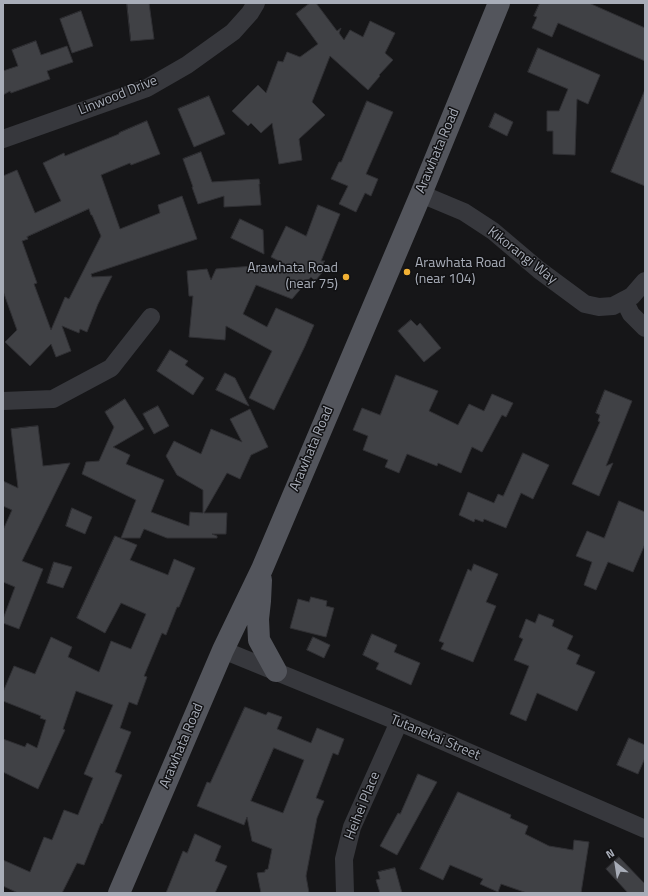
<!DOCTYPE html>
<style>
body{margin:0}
#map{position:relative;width:648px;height:896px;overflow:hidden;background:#161618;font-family:"Titillium Web",sans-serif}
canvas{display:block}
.frame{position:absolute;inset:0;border:4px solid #a8adb8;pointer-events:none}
.north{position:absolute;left:596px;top:844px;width:40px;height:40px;-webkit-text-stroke:3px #111113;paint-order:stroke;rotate:330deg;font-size:11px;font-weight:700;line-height:16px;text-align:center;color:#a8adb8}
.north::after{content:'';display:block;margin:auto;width:14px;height:18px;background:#a8adb8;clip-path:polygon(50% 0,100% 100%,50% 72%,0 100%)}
</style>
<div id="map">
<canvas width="648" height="896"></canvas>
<div class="frame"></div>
<div class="north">N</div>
</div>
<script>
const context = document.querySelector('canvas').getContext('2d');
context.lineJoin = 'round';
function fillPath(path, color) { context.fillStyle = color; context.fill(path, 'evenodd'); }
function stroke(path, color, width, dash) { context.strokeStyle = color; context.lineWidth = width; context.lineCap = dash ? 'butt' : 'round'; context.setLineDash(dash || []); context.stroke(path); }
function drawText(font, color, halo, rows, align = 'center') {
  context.font = font + ' "Titillium Web",sans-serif'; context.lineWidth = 3; context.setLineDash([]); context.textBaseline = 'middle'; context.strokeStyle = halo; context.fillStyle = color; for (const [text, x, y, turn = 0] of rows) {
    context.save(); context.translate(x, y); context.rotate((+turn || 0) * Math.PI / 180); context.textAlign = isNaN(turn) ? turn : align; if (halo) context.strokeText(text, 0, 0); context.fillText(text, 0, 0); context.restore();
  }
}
const building = new Path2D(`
 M127,3H149L154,39L131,41Z
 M310,3H316L337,31L341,28L339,33L344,40L350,30L363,37L370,21L395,33L385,53L393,60L379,75L380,76L368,90L330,56L312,102L325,115L299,139L302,160L279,164L272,123L261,133L251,123L248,126L232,111L258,85L266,93L278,61L283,62L287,52L300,57L318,44L296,14Z
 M540,3H589L645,28V61L558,23L552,37L532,28L537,17L534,16Z
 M81,11L93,46L72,53L60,19Z
 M36,41L41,55L67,46L73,62L47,71L50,79L11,93L10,91L3,95V71L18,66L12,50Z
 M538,48L600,75L588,104L577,99L575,155L553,154V131H547V111H559L568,89L528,72Z
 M645,90V186L611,172Z
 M209,96L225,134L194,147L178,109Z
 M367,101L393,112L366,174L378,179L371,196L365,193L356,212L339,204L348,186L331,179L339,162H341Z
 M495,113L513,122L507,136L489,127Z
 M147,121L160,154L131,165L130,163L101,175L120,229L160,213L158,205L182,196L197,239L91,274L92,277L112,276L98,304L87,332L80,329L79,333L62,326L71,351L56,357L51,344L30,366L5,342L17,330L3,291V176L17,170L35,213L61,201L43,163L64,153L65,156L119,134V133ZM89,209L91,215H92L101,236L69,299L65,297L51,330L34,284L37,283L22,241L28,239L27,237Z
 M201,152L212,182L259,179L260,184H259L261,205L224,207V196L198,204L192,187H193L183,159Z
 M318,205L340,214L321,261H325L323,263L327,267L315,281L311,277L292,299L256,285L243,314L267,327L276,308L314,325L305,346L274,410L249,398L272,351L226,326L225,340L189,337L193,296H189L187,271L207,269L211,280L216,269L265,265V268L267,265L285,264L271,257L286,226L306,236Z
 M240,219L263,230L264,254L231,238Z
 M411,320L417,326L420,323L441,348L424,362L398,331Z
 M170,350L188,361L185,365L204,378L193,395L157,371Z
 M225,373L235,378L249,406L216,390Z
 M396,375L438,391L429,411L458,425L469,404L484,411L492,394L513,403L506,417L502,415L482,452L472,447L461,473L438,463L437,466L407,454L399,473L385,467L388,460L363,450L368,436L353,430L362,408L380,415Z
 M605,390L632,401L606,466L613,463L599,496L572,484L600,422L598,421L600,415L596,413Z
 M125,399L144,429L113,447L130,455L126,464L164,480L151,512L189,526L190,512L203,513V490L177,475L166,456L174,441L201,454L211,429L242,442L230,419L250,409L268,447L251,455L240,479L227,473L204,513H227L226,534H212L217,536V538H167L144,529L140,538H121L136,500L82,474L86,462L99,461L114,427L105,412Z
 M158,406L169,426L154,434L143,414Z
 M38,426L43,466L70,463L22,561L43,569L19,629L3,623V619L15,587L3,582V530L12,510L3,506V481L18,488L11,429Z
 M523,453L549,465L533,499L521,493L506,528L484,519L483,522L475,519L474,522L459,515L468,492L494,503L498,494L503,496Z
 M619,501L645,512V544L633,572L608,562L596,590L584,585L592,562L576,556L587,531L604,538Z
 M72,508L92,517L85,534L66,526Z
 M115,536L137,545L130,560L168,575L174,559L195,568L179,607H177L166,635L162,633L144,676L147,677L137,705L129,702L120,728L131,732L115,772L122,775L102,824L101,823L84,865L77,863L62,893H18L3,886V860L30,872L44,837L52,840L64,810L78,815L93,778L84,774L113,705L76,691L63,729L65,730L38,789L3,772V739L25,747L27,743L37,748L46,720L40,718L41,716L3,701V692L14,666L35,674L51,637L72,647L68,657L99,672L111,641L131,649L146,614L121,603L105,633L77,618Z
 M54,562L72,567L63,588L47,583Z
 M474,564L498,574L486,602L496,606L473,662L441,649L444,643L439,641L468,569L471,571Z
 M311,597L327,601L326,606L334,608L326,637L290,628L298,599L309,602Z
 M539,614L554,620L552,626L573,636L567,649L580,655L576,664L595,672L577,711L537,693L526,721L510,714L529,666L514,660L523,639L519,637L526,619L535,623Z
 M372,634L397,645L394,652L420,663L411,685L376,669L379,663L363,655Z
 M313,637L330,645L324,658L307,650Z
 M245,707L266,715L268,712L282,717L277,729L311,743L317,728L344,739L338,755L333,753L316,798L324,801L317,818L306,876L309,893H261L257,873L265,872V870L268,869L272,849L252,841L247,817L244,825L197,806L207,782L210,783ZM274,748L304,760L283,813L251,801Z
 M629,738L645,745V758L638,774L617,765Z
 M418,774L437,782L397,855L380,846L398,813L400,814Z
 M458,792L511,815L510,818L528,826L525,834L549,846L573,850L574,840L589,842L581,893H527L501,884L498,892L480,884L483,879L450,865L443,880L420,869Z
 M195,834L221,846L215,861L227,866L215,893H166L183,851L187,853Z
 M619,857L645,884V893H628L606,869Z
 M395,868L402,893H380L376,880L380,879L378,872Z`);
const minor = new Path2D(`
 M3,139L147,88L187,65L233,32L250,13L256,3
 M421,194L464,212L493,231L539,270L585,304L599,307L613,306L632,296L645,281
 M624,300L631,314L645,328
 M3,401L53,399L111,368L151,317
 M223,650L399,722L645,829
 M345,893L344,859L352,827L399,722`);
const major = new Path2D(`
 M261,580L260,601L258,619L259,640L276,671
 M119,893L223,650L262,569L421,194L499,3`);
const markers = [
 [407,272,4,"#f2b134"],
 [346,277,4,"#f2b134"]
];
const streetNames = [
 ["Linwood Drive",118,96,-22],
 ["Arawhata Road",438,151,-67],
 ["Kikorangi Way",522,256,38],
 ["Arawhata Road",312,449,-67],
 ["Tutanekai Street",435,738,23],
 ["Arawhata Road",182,746,-67],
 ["Heihei Place",363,806,-68]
];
const poiNames = [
 ["Arawhata Road",415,264],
 ["(near 104)",415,280],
 ["Arawhata Road",338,269,"right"],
 ["(near 75)",338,285,"right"]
];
fillPath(building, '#404145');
stroke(building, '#303034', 1);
stroke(minor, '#37383d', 18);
stroke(major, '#53555c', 22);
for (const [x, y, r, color] of markers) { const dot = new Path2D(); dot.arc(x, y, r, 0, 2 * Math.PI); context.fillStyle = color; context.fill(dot); stroke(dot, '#111113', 1.5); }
drawText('14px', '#a8adb8', '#111113', streetNames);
drawText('14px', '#a8adb8', '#111113', poiNames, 'left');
</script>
